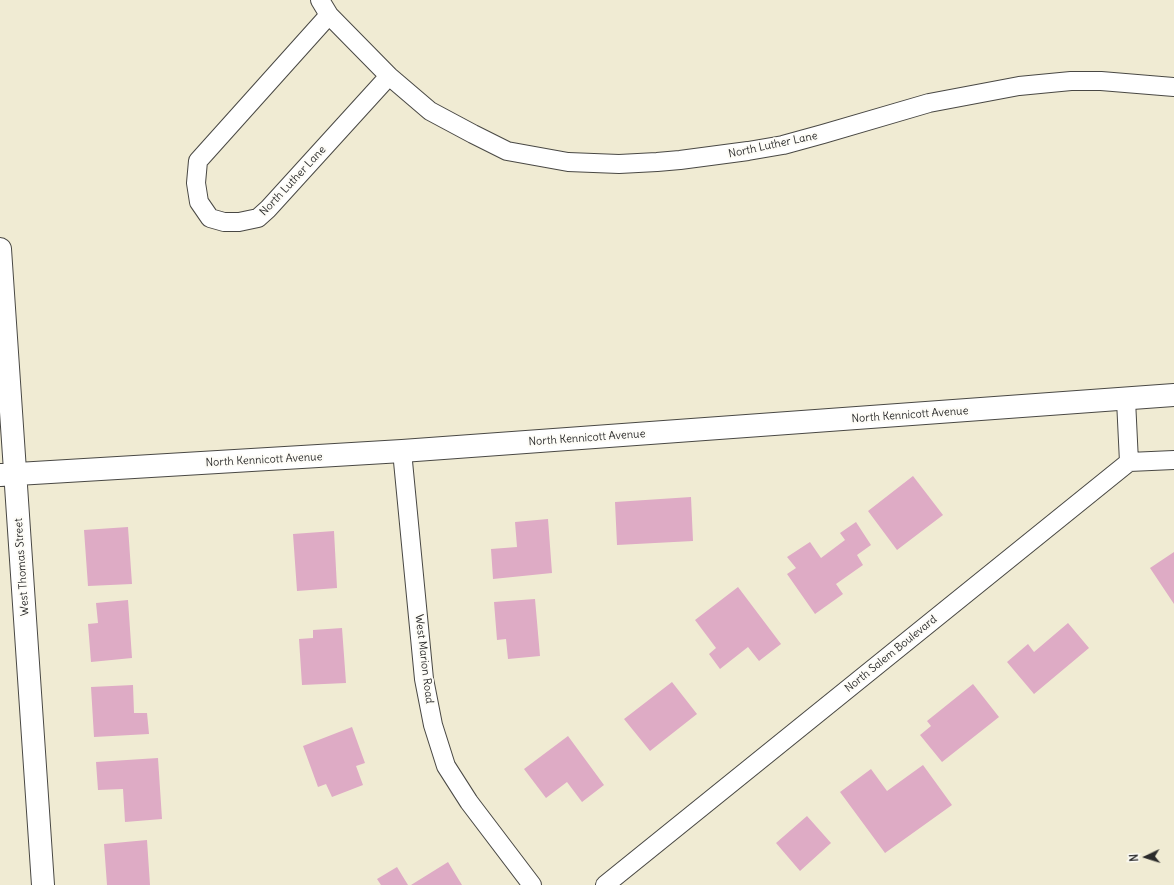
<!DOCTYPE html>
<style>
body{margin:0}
#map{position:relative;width:1174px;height:885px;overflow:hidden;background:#f0ebd3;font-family:Delius,sans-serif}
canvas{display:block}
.north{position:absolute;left:1126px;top:837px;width:40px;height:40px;-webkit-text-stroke:3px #fdfcf7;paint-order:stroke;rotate:266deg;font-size:11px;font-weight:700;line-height:16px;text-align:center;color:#2b2b2b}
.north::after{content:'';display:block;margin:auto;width:14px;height:18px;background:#2b2b2b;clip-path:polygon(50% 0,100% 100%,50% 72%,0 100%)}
</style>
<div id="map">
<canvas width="1174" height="885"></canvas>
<div class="north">N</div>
</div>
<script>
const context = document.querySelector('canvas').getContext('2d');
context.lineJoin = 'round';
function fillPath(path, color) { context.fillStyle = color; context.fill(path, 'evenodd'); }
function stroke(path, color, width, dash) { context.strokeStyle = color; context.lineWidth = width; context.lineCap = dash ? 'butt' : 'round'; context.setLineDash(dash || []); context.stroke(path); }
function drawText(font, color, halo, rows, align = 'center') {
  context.font = font + ' Delius,sans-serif'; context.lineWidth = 4; context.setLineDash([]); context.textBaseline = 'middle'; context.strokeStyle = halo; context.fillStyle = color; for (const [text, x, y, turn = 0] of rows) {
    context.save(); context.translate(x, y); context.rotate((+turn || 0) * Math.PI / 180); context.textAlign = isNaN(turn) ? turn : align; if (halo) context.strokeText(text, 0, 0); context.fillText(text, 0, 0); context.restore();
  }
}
const building = new Path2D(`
 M913,476L943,515L897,550L868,511Z
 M691,497L693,541L617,545L615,502Z
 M548,519L552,573L493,579L491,549L517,547L515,522Z
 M856,522L871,545L857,555L863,565L836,584L843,594L815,614L787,574L796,568L787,557L810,542L821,558L845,540L840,533Z
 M128,527L132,584L88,586L84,530Z
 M334,531L337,588L297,591L293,534Z
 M1174,552V604L1150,568Z
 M738,587L781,644L759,661L748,647L720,669L709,654L716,648L695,620Z
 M535,599L540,656L508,659L506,639L497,640L494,602Z
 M128,600L132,658L91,662L88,624L98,623L96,603Z
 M1068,623L1089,648L1034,694L1007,662L1028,644L1034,652Z
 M342,628L346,683L302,685L299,639L313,638V630Z
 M672,682L697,714L650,751L624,719Z
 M973,684L999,717L942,762L920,735L931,726L927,721Z
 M133,685L134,713H147L149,734L94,737L91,687Z
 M352,727L365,763L356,766L363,785L332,797L326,784L318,787L303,746Z
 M568,736L604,785L582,802L567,782L546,798L524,769Z
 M158,758L162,819L125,822L123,789L98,790L96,762Z
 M923,765L952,805L885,853L840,792L871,769L887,791Z
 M807,816L831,843L800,871L776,843Z
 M147,840L150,885H107L104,844Z
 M448,862L462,885H411Z
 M397,867L408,885H381L377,879Z`);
const street = new Path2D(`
 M320,0L329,15L389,76L430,111L473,134L507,151L568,162L619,164L657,162L680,160L748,151L783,145L823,134L929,103L1019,86L1071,81H1101L1174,87
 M329,15L198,161L196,183L199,202L210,218L224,222H239L258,218L268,209L389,76
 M402,451L424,679L433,725L446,766L469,802L532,885
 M1129,462L1174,460
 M605,885L1129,462L1126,400`);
const secondary = new Path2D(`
 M0,249L43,885
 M0,475L402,451L1174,395`);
const streetNames = [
 ["North Luther Lane",773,145,-12],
 ["North Luther Lane",293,181,-47],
 ["North Kennicott Avenue",910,415,-4],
 ["North Kennicott Avenue",587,438,-4],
 ["North Kennicott Avenue",264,460,-3],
 ["West Thomas Street",22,567,-94],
 ["North Salem Boulevard",891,654,-39],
 ["West Marion Road",424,659,83]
];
fillPath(building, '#deabc5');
stroke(street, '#494844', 20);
stroke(secondary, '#494844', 24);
stroke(street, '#fff', 18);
stroke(secondary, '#fff', 22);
drawText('11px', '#2b2b2b', '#fdfcf7', streetNames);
</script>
